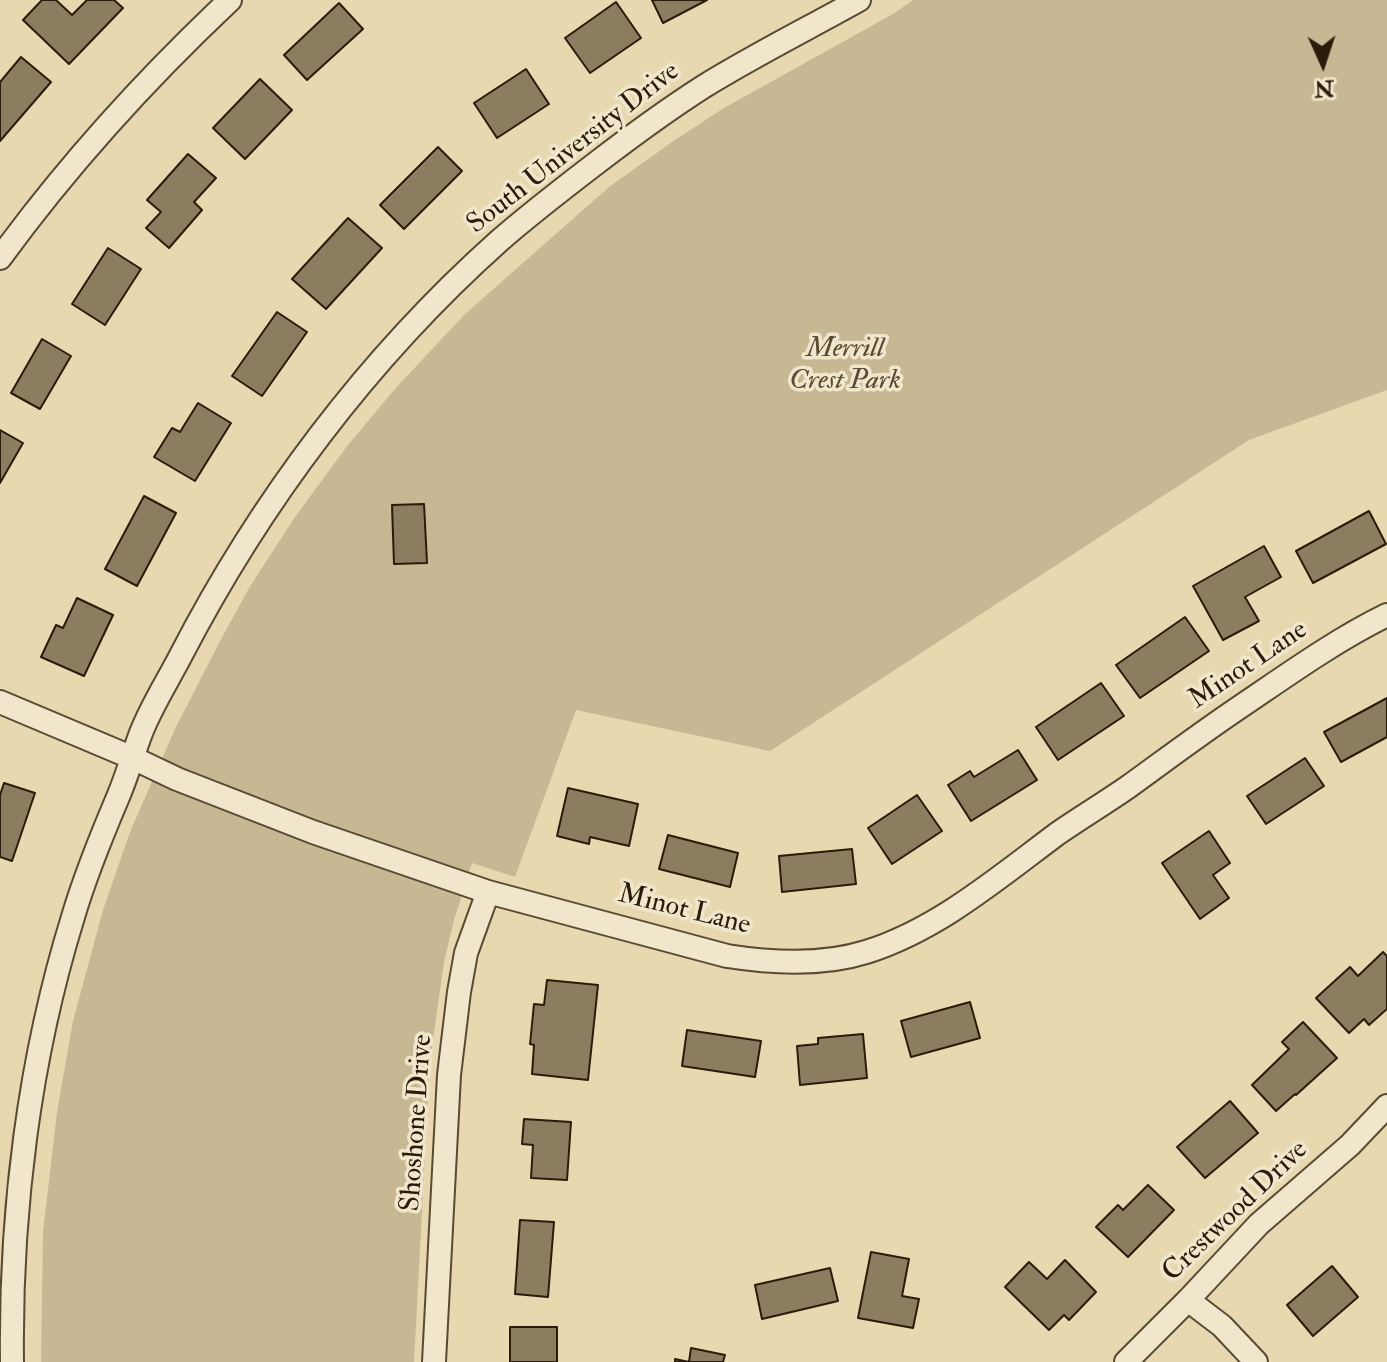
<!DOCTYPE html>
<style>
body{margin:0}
#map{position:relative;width:1387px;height:1362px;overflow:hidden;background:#e7d8af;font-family:"IM FELL Double Pica",serif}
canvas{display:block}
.north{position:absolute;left:1283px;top:24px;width:80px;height:80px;-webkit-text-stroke:6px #efe6cb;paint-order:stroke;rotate:177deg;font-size:22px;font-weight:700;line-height:32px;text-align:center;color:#2b1b0a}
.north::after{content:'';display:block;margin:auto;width:28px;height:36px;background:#2b1b0a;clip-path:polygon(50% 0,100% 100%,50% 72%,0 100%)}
</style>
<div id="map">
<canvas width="1387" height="1362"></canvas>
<div class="north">N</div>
</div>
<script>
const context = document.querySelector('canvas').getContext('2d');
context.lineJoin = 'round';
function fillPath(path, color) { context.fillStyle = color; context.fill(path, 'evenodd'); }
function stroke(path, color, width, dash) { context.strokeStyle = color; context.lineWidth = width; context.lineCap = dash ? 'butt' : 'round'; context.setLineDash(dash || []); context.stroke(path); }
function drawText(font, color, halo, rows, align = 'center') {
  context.font = font + ' "IM FELL Double Pica",serif'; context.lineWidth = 7; context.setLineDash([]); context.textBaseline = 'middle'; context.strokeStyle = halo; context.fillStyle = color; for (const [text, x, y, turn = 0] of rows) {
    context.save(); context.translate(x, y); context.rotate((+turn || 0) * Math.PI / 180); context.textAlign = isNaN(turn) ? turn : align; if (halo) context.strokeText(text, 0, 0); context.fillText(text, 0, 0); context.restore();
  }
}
const green = new Path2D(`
 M913,0H1387V390L1249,440L770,751L576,710L515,877L472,863L454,920L444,962L430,1061L414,1362H41L43,1232L57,1112L73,1021L103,910L130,832L175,729L219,643L249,588L295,517L348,445L394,390L464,315L609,187L672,142L724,108L893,14Z`);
const building = new Path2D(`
 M42,0H56L72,15L87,0H114L123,8L69,64L23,20Z
 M652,0H707L663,23Z
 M616,2L641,38L590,73L565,38Z
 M339,3L363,29L307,80L284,55Z
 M21,57L51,82L0,141V82Z
 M526,69L549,104L497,138L474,103Z
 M260,79L292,110L245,159L213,128Z
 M438,147L462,171L404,229L380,205Z
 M188,154L216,178L194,202L202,210L169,248L146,228L161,212L147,200Z
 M348,218L382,248L326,309L292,279Z
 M108,248L141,269L105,325L72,304Z
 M277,312L307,332L262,396L232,376Z
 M42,339L71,356L40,409L11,393Z
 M198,403L231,423L195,481L154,457L172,428L180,432Z
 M0,430L23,443L0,483Z
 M144,496L176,513L137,586L105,569Z
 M424,504L427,563L394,564L392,505Z
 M1369,511L1386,544L1313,583L1296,551Z
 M1264,546L1281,577L1245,597L1259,621L1223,640L1193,586Z
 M77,598L113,615L84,676L41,657L56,625L63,628Z
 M1185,617L1209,651L1140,698L1116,665Z
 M1101,683L1124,716L1058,760L1036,727Z
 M1387,698V737L1341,762L1324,732Z
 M1018,750L1037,780L971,821L948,785L970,771L974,777Z
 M1305,758L1324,786L1266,824L1247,796Z
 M4,783L35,793L12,861L0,857V795Z
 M568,788L638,804L629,846L590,837L589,844L557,836Z
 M917,795L942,831L892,864L868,828Z
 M1209,831L1230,863L1213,875L1229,898L1200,919L1162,863Z
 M668,835L738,853L730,887L659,869Z
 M852,849L856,884L782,892L779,856Z
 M1383,952L1387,956V1009L1369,1025L1364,1019L1349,1033L1316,998L1350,967L1358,976Z
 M547,980L598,985L588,1080L532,1074L534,1045L530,1044L534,1004L544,1005Z
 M970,1002L980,1038L911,1057L901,1021Z
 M1303,1022L1337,1058L1296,1095L1295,1094L1276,1111L1252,1085L1289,1049L1282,1042Z
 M687,1030L761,1041L755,1077L682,1066Z
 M863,1034L867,1078L800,1085L797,1046L818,1044V1038Z
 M1230,1101L1258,1133L1205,1178L1177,1147Z
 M524,1119L571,1122L567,1180L531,1178L533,1145L522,1144Z
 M1148,1185L1174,1210L1128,1257L1096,1227L1118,1205L1123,1210Z
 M520,1220L554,1222L548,1297L515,1294Z
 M871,1252L909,1259L902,1296L919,1299L913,1328L858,1318Z
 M1065,1260L1096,1292L1069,1320L1064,1315L1049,1330L1005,1287L1029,1262L1047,1279Z
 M1332,1266L1358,1297L1313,1336L1287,1305Z
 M830,1268L838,1301L762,1319L755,1285Z
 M510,1327H557V1362H510Z
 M691,1348L725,1355L723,1362H675V1359L689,1362Z`);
const minor = new Path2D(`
 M0,258C68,165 146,79 230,0
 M0,702L133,758L177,779L313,832L488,892L727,956C772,963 822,966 866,952C937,930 998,878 1057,834C1080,818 1105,803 1128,787C1164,761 1200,734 1237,709C1286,676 1334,641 1387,615
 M1188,1300L1222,1326L1256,1362
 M12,1362C10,1213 29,1059 73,917C85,876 101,837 118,797C127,776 133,754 141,733C151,707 167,682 180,657C260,502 368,358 499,241C531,213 565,187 599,161C633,135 667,110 703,87C753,56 807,29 859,0
 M434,1362L449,1075L459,992L466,953L488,892
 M1126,1362L1188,1300L1259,1224L1350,1145L1387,1106`);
const streetNames = [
 ["South University Drive",574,149,-38],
 ["Minot Lane",1249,666,-34],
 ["Minot Lane",684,911,14],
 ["Shoshone Drive",418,1123,-86],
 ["Crestwood Drive",1236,1212,-44]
];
const parkNames = [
 ["Merrill",845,350],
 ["Crest Park",845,382]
];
fillPath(green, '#c7b893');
fillPath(building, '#8d7d60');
stroke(building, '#2b1b0a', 2);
stroke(minor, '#5a4a33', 26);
stroke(minor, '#efe6cb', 22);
drawText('28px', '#2b1b0a', '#efe6cb', streetNames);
drawText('italic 28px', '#5a4a33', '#efe6cb', parkNames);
</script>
